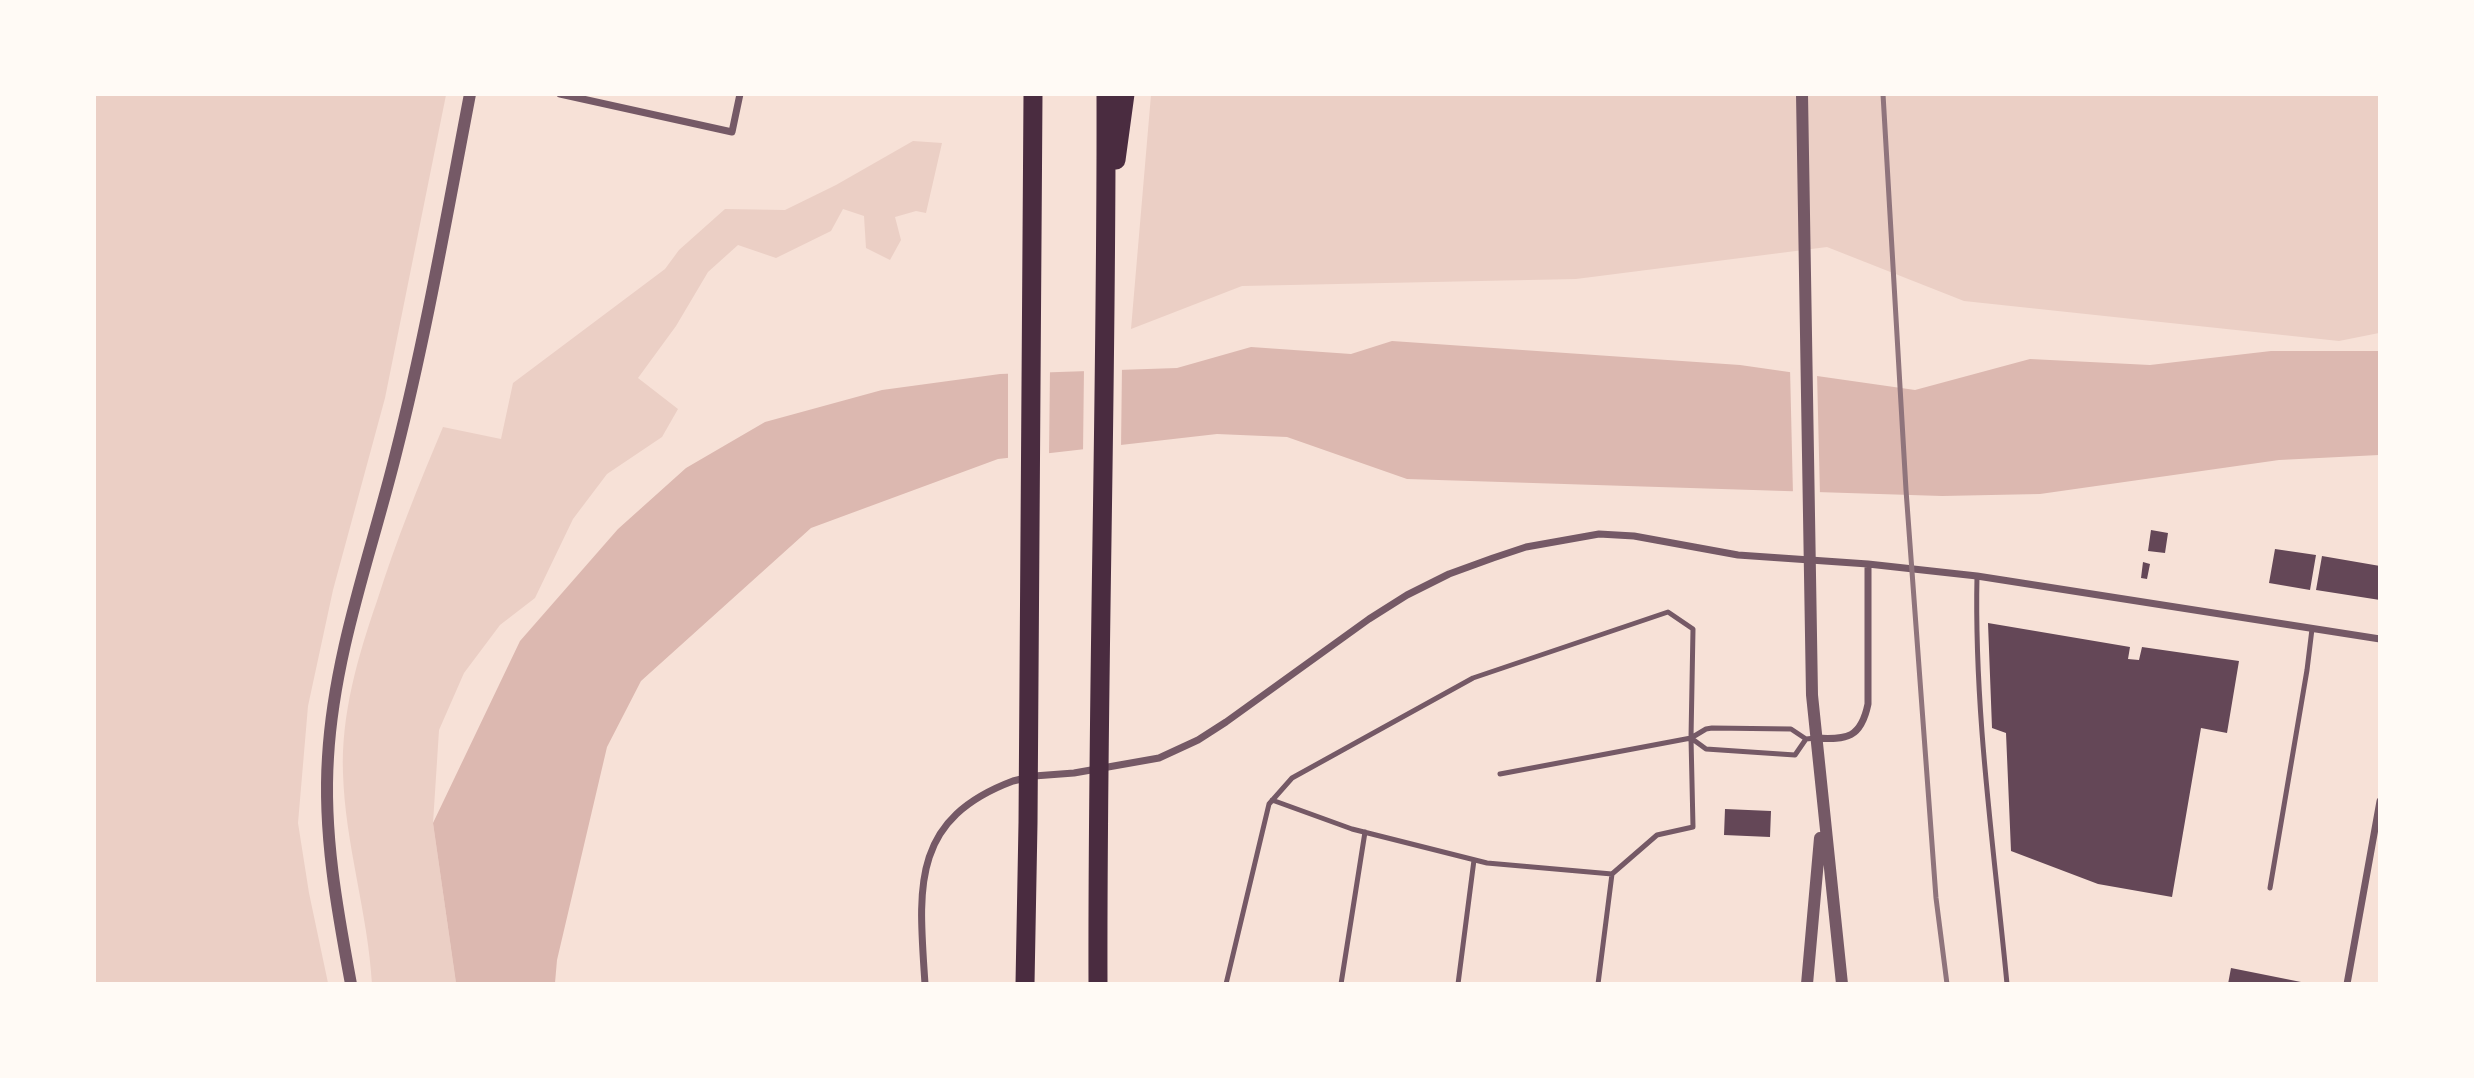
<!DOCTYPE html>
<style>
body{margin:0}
#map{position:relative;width:2474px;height:1078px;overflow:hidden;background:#f7e1d7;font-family:"Sofia Sans Condensed",sans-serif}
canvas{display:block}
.frame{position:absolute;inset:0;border:96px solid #fffaf5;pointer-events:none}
</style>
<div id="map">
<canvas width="2474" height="1078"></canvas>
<div class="frame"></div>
</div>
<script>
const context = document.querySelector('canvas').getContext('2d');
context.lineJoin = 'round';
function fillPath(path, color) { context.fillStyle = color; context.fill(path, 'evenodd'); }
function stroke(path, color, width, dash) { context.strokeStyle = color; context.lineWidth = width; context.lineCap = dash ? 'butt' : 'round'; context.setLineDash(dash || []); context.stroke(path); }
const green = new Path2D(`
 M94,95H446L385,398L333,590L308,706L298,823L309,893L328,983H95Z
 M1151,95H2379V333L2339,341L1964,301L1827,247L1576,279L1242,286L1131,329Z
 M913,141L942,143L926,213L916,211L895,217L901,240L890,260L866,248L864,216L843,209L831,231L776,258L738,245L708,272L676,326L638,378L678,409L662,437L607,474L573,519L535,598L500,625L464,673L439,730L433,823L456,983L372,984C368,913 345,844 343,773C341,714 358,656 377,601C396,541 419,484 443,427L501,439L513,383L665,269L679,250L725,209L785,210L836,185Z`);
const water = new Path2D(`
 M1392,341L1740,365L1915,390L2030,359L2150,365L2271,351H2379V455L2279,460L2040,494L1942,496L1407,479L1287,437L1217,434L998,459L811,528L641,681L607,747L557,960L555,983H456L433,823L520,641L618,529L686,468L765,422L882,390L1000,374L1177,368L1251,347L1351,354Z`);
const pier = new Path2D(`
 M1122,366L1121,449L1083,453L1084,368Z
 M1790,368L1817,372L1820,496L1793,495Z
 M1050,369L1049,457L1008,462V370Z`);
const building = new Path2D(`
 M2151,530L2168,533L2165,553L2148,551Z
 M2275,549L2316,555L2310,590L2269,583Z
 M2322,556L2380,566V600L2316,590Z
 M2143,562L2150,564L2147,579L2141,578Z
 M1988,623L2130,647L2128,659L2139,660L2142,647L2239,661L2227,733L2201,728L2172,897L2098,884L2011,851L2006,733L1992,728Z
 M1725,809L1771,811L1770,837L1724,835Z
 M2231,968L2301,982V984H2228Z`);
const service = new Path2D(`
 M1977,576C1974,712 1994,848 2007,984
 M1691,738L1706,749L1795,755L1806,739
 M1500,774L1691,738L1706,729L1712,728L1791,729L1806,739L1816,738
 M1272,800L1352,829L1487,863L1612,874
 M2270,888L2307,670L2312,629
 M1226,984L1269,804L1292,778L1473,678L1668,612L1693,629L1691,738L1693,827L1657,835L1612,874L1598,984
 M1341,984L1365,832
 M1458,984L1474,860`);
const minor = new Path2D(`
 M560,94L732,132L740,94
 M1816,738C1847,740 1861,738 1868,704V564
 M925,984C919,890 909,820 1013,781L1034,776L1074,773L1159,758L1198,740L1226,722L1369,619L1407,595L1449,574L1493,558L1526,547L1599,534L1634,536L1738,555L1868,564L1977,576L2380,639
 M2347,984L2380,801`);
const tertiary = new Path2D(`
 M1802,94L1812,695L1842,984
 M351,984C337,909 323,833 328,757C334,653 371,554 396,453C426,335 447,214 470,94
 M1807,984L1820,838`);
const motorway = new Path2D(`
 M1116,160L1125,94
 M1025,984L1028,823L1033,94
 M1098,984C1097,687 1107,391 1106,94`);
const rail = new Path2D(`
 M1883,94L1906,490L1936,898L1947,984`);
fillPath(green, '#ebcfc5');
fillPath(water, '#dcb8b0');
fillPath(pier, '#f7e1d7');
fillPath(building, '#644757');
stroke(service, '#755966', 5);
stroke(minor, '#755966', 7);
stroke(tertiary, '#755966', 12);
stroke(motorway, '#4a2c40', 19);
stroke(rail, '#8f747c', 5);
</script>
